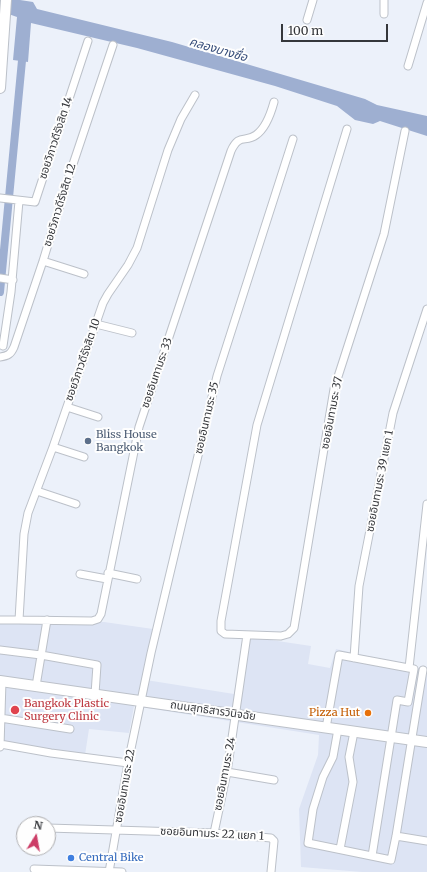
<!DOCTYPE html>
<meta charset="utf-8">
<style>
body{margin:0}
#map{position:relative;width:427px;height:872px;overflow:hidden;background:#ecf1fa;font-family:Merriweather,serif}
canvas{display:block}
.north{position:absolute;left:16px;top:816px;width:40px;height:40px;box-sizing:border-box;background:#fefefe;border:1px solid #aeaeb0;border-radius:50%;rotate:11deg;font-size:11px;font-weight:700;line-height:16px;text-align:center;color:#35373b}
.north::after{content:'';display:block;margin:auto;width:14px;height:18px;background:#cc3d67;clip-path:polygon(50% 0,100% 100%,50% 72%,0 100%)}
.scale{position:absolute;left:281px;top:24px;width:107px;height:18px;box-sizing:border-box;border:2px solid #35373b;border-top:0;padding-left:5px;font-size:12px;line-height:14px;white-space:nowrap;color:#35373b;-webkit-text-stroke:3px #fefefe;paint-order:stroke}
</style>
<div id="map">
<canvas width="427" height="872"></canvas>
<div class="north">N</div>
<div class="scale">100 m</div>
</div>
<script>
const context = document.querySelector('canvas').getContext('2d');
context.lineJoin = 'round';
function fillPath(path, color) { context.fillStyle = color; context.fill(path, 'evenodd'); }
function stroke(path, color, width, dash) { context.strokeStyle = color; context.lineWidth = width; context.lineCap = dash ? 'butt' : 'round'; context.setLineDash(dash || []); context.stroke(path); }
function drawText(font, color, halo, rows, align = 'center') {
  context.font = font + ' Merriweather,"Noto Sans Thai",serif'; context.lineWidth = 4; context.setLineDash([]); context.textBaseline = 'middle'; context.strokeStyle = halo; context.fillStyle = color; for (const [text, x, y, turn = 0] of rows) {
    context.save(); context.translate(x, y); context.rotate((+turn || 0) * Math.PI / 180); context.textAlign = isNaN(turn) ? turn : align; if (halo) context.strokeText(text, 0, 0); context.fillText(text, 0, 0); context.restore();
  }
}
const built = new Path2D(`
 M0,622H104L153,629L146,680L234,694L244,636L311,646L308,664L330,668L336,649L427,670V872H362L301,867L299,809L318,755L319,735L134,706L129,733L89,729L85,755L0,744Z`);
const water = new Path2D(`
 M0,0H20L33,2L37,9L172,42L365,99L377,105L427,116V136L380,121L373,124L355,120L337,106L275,86L137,48L31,23L28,62L13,60L17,17L0,11Z`);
const canal = new Path2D(`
 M0,292L23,50`);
const street = new Path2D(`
 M384,0V14
 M307,20L313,0
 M408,66L427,3
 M347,129L257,425L221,621V631L225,634L281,636L288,634L294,628L334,389L384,234L405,131
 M0,198L35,202L88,41
 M43,261L84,274
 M0,278L13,280
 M96,324L132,333
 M3,346L11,292L19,201
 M0,357C8,356 11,354 14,347L43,261L67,182L113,45
 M67,407L98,417
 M53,447L84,457
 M37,491L76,504
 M108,573L137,579
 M80,574L107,579
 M0,620H19L24,534L28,513L53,447L103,303L108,294L128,265L137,248L168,150L181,119L195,95
 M19,620L92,621L98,619L101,614L139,427L231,151C239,133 245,143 256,135C266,128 271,113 274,102
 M0,650L41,655L97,665L95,694
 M354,658L359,586L393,413L427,309
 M409,668L427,504
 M36,686L47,620
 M0,718L70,729
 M326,728L339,655L414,669
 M338,729L333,757L323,777L313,809L308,843L391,860L396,836L423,670
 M0,744L51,753L128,763
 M0,747L2,681
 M227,772L274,780
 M48,828L214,833L271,838L274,841L271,872
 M214,833L227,772L247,635
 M396,836L427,841
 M340,849L353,782L349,757L354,732
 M372,856L397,700L408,702L414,669
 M34,869L122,872
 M109,872L128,763L151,653L217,376L293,139`);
const secondary = new Path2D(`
 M0,88L6,0
 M0,681L427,742`);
const markers = [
 [88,441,4,"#5c6f8a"],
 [15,710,5,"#e0444e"],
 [368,713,4,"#e8710a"],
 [71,858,4,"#3f7fe0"]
];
const streetNames = [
 ["ซอยวิภาวดีรังสิต 14",56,138,-72],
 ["ซอยวิภาวดีรังสิต 12",60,205,-73],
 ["ซอยวิภาวดีรังสิต 10",83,360,-71],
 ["ซอยอินทามระ 33",157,373,-71],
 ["ซอยอินทามระ 37",332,413,-79],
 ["ซอยอินทามระ 35",207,418,-77],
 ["ซอยอินทามระ 39 แยก 1",380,481,-79],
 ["ถนนสุทธิสารวินิจฉัย",213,711,8],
 ["ซอยอินทามระ 24",225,774,-79],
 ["ซอยอินทามระ 22",125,786,-80],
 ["ซอยอินทามระ 22 แยก 1",212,834,3]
];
const serviceNames = [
 ["Bliss House",96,435],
 ["Bangkok",96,448]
];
const healthNames = [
 ["Bangkok Plastic",24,704],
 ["Surgery Clinic",24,717]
];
const foodNames = [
 ["Pizza Hut",360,713]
];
const shopNames = [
 ["Central Bike",79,858]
];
const waterNames = [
 ["คลองบางซื่อ",218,50,16]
];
fillPath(built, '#dde4f4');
fillPath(water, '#9eafd1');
stroke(canal, '#9eafd1', 8);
stroke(street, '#bcc1c9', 9);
stroke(secondary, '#bcc1c9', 12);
stroke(street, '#fff', 7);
stroke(secondary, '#fff', 10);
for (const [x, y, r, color] of markers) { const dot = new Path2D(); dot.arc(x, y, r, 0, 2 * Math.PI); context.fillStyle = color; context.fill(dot); stroke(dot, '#fefefe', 1.5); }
drawText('11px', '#35373b', '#fefefe', streetNames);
drawText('11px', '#4e5e75', '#fefefe', serviceNames, 'left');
drawText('11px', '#be3a42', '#fefefe', healthNames, 'left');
drawText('11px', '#c56008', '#fefefe', foodNames, 'right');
drawText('11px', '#366cbe', '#fefefe', shopNames, 'left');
drawText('italic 12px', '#354c79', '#fefefe', waterNames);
</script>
